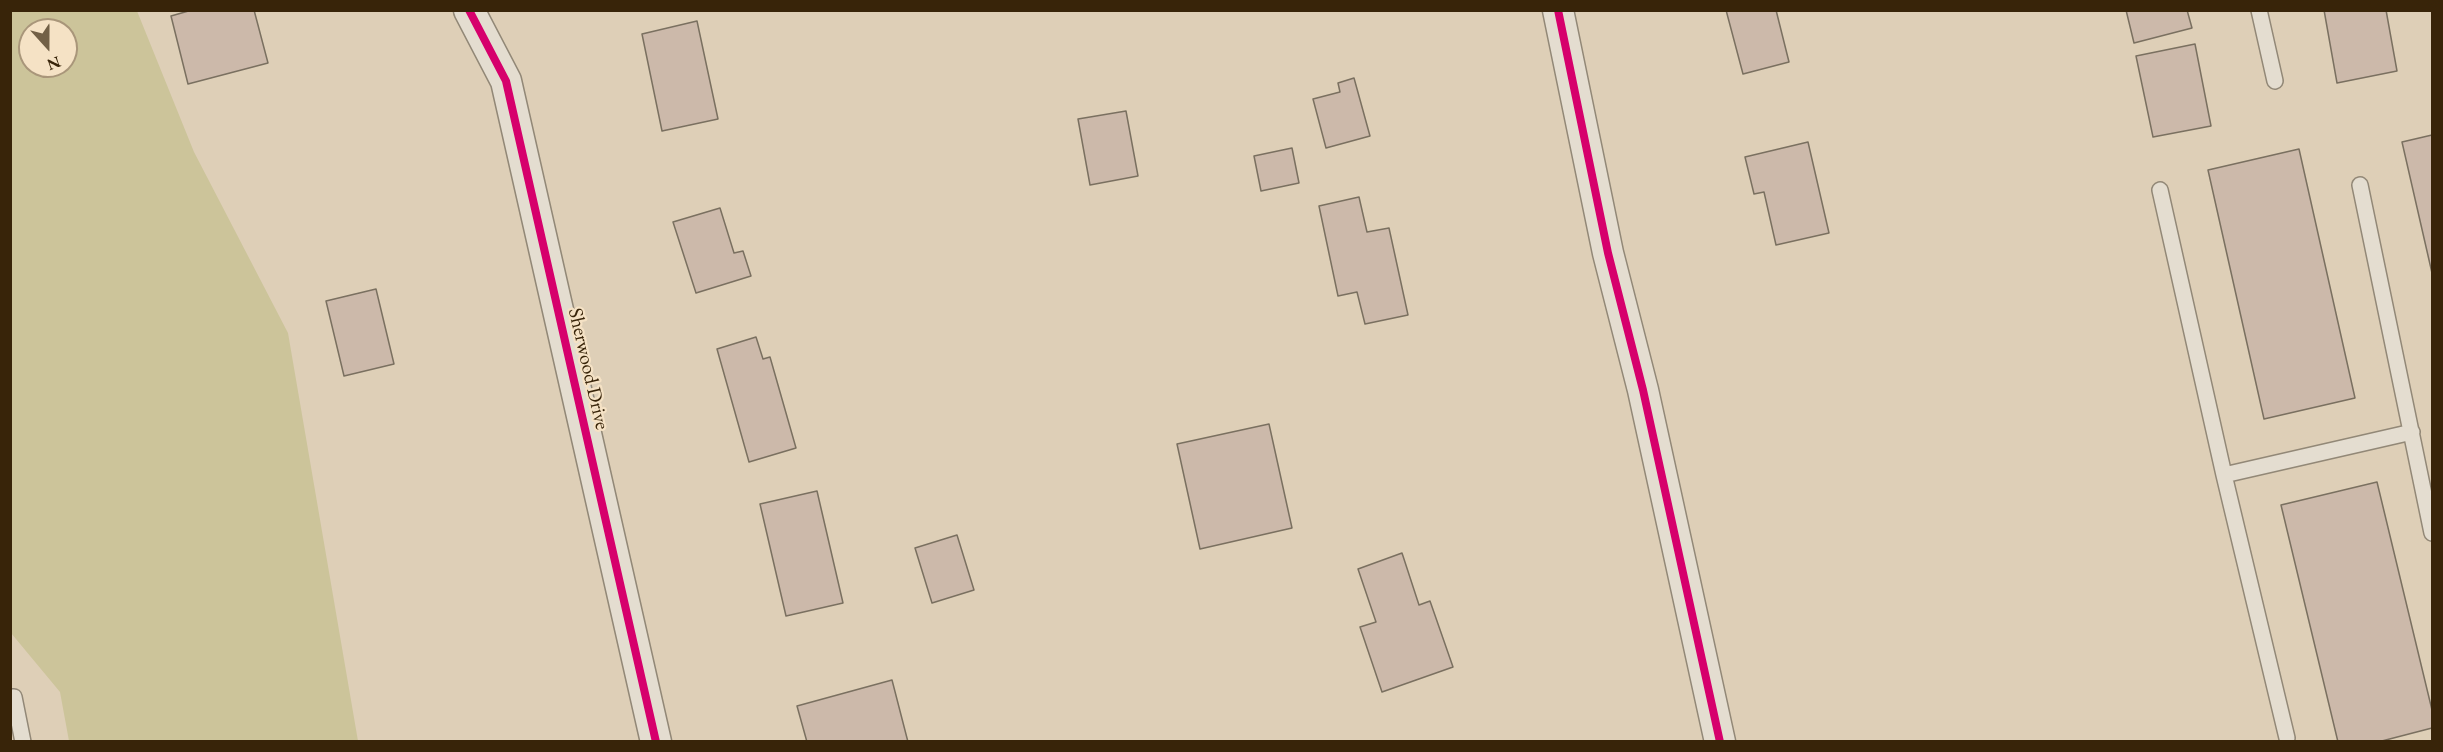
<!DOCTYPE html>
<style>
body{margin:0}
#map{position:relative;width:2443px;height:752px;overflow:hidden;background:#decfb7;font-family:"EB Garamond",serif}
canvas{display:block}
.frame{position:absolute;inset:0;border:12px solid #382409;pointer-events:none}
.north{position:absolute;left:18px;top:18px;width:60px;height:60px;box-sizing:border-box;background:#f5e2c5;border:2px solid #a9967a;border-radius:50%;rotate:159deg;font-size:16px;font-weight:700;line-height:24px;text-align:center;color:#382409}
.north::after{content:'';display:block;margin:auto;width:21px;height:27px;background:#726046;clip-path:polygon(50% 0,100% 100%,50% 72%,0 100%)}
</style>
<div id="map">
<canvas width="2443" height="752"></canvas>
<div class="frame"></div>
<div class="north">N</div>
</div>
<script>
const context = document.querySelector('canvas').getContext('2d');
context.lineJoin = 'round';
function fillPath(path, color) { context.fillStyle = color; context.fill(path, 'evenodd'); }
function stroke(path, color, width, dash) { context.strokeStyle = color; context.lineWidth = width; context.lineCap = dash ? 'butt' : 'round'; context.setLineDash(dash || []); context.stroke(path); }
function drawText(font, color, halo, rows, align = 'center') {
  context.font = font + ' "EB Garamond",serif'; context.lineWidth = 4.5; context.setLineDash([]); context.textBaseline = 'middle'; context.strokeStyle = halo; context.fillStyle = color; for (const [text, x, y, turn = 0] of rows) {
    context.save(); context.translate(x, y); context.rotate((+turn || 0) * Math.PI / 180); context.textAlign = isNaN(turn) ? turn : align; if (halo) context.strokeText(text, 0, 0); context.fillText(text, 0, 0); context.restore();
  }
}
const green = new Path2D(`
 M10,11H137L194,152L288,333L358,741H69L60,692L11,633ZM30,30H66V66H30Z`);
const building = new Path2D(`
 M192,10H254L268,63L188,84L171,16Z
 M1726,10H1776L1789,62L1743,74Z
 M2126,10H2187L2192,28L2134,43Z
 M2324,10H2386L2397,71L2337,83Z
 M697,21L718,119L662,131L642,34Z
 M2195,44L2211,126L2153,137L2136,56Z
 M1354,78L1370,136L1326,148L1313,99L1340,92L1338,83Z
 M1126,111L1138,176L1090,185L1078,119Z
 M2432,135V273L2402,142Z
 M1808,142L1829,233L1776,245L1764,192L1754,194L1745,157Z
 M1292,148L1299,183L1261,191L1254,156Z
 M2299,149L2355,398L2264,419L2208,170Z
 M1359,197L1367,232L1389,228L1408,315L1365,324L1357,292L1338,296L1319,206Z
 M720,208L734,253L743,251L751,276L696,293L673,222Z
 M376,289L394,364L344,376L326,301Z
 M756,337L763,359L770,357L796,448L749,462L717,349Z
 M1269,424L1292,528L1200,549L1177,444Z
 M2377,482L2432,710V728L2378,742H2338L2281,505Z
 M817,491L843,603L786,616L760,504Z
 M957,535L974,590L932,603L915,548Z
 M1402,553L1419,605L1430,601L1453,667L1382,692L1360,627L1376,622L1358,569Z
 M892,680L908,742H807L797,706Z`);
const service = new Path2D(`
 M2259,10L2275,81
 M2360,185L2432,533
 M2160,190L2224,475L2287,738
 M2224,475L2412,432
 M10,697H14L23,742`);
const minor = new Path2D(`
 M469,10L506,81L656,742
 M1558,10L1608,253L1643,390L1720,742`);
const cycleway = new Path2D(`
 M469,10L506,81L656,742
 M1558,10L1608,253L1643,390L1720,742`);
const streetNames = [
 ["Sherwood Drive",588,369,77]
];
fillPath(green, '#ccc49a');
fillPath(building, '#ccb9aa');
stroke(building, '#7a7060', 1.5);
stroke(service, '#928877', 18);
stroke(minor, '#928877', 33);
stroke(service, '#e4ddd0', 15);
stroke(minor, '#e4ddd0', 30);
stroke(cycleway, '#d6006c', 8);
drawText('20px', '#382409', '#f5e2c5', streetNames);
</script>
